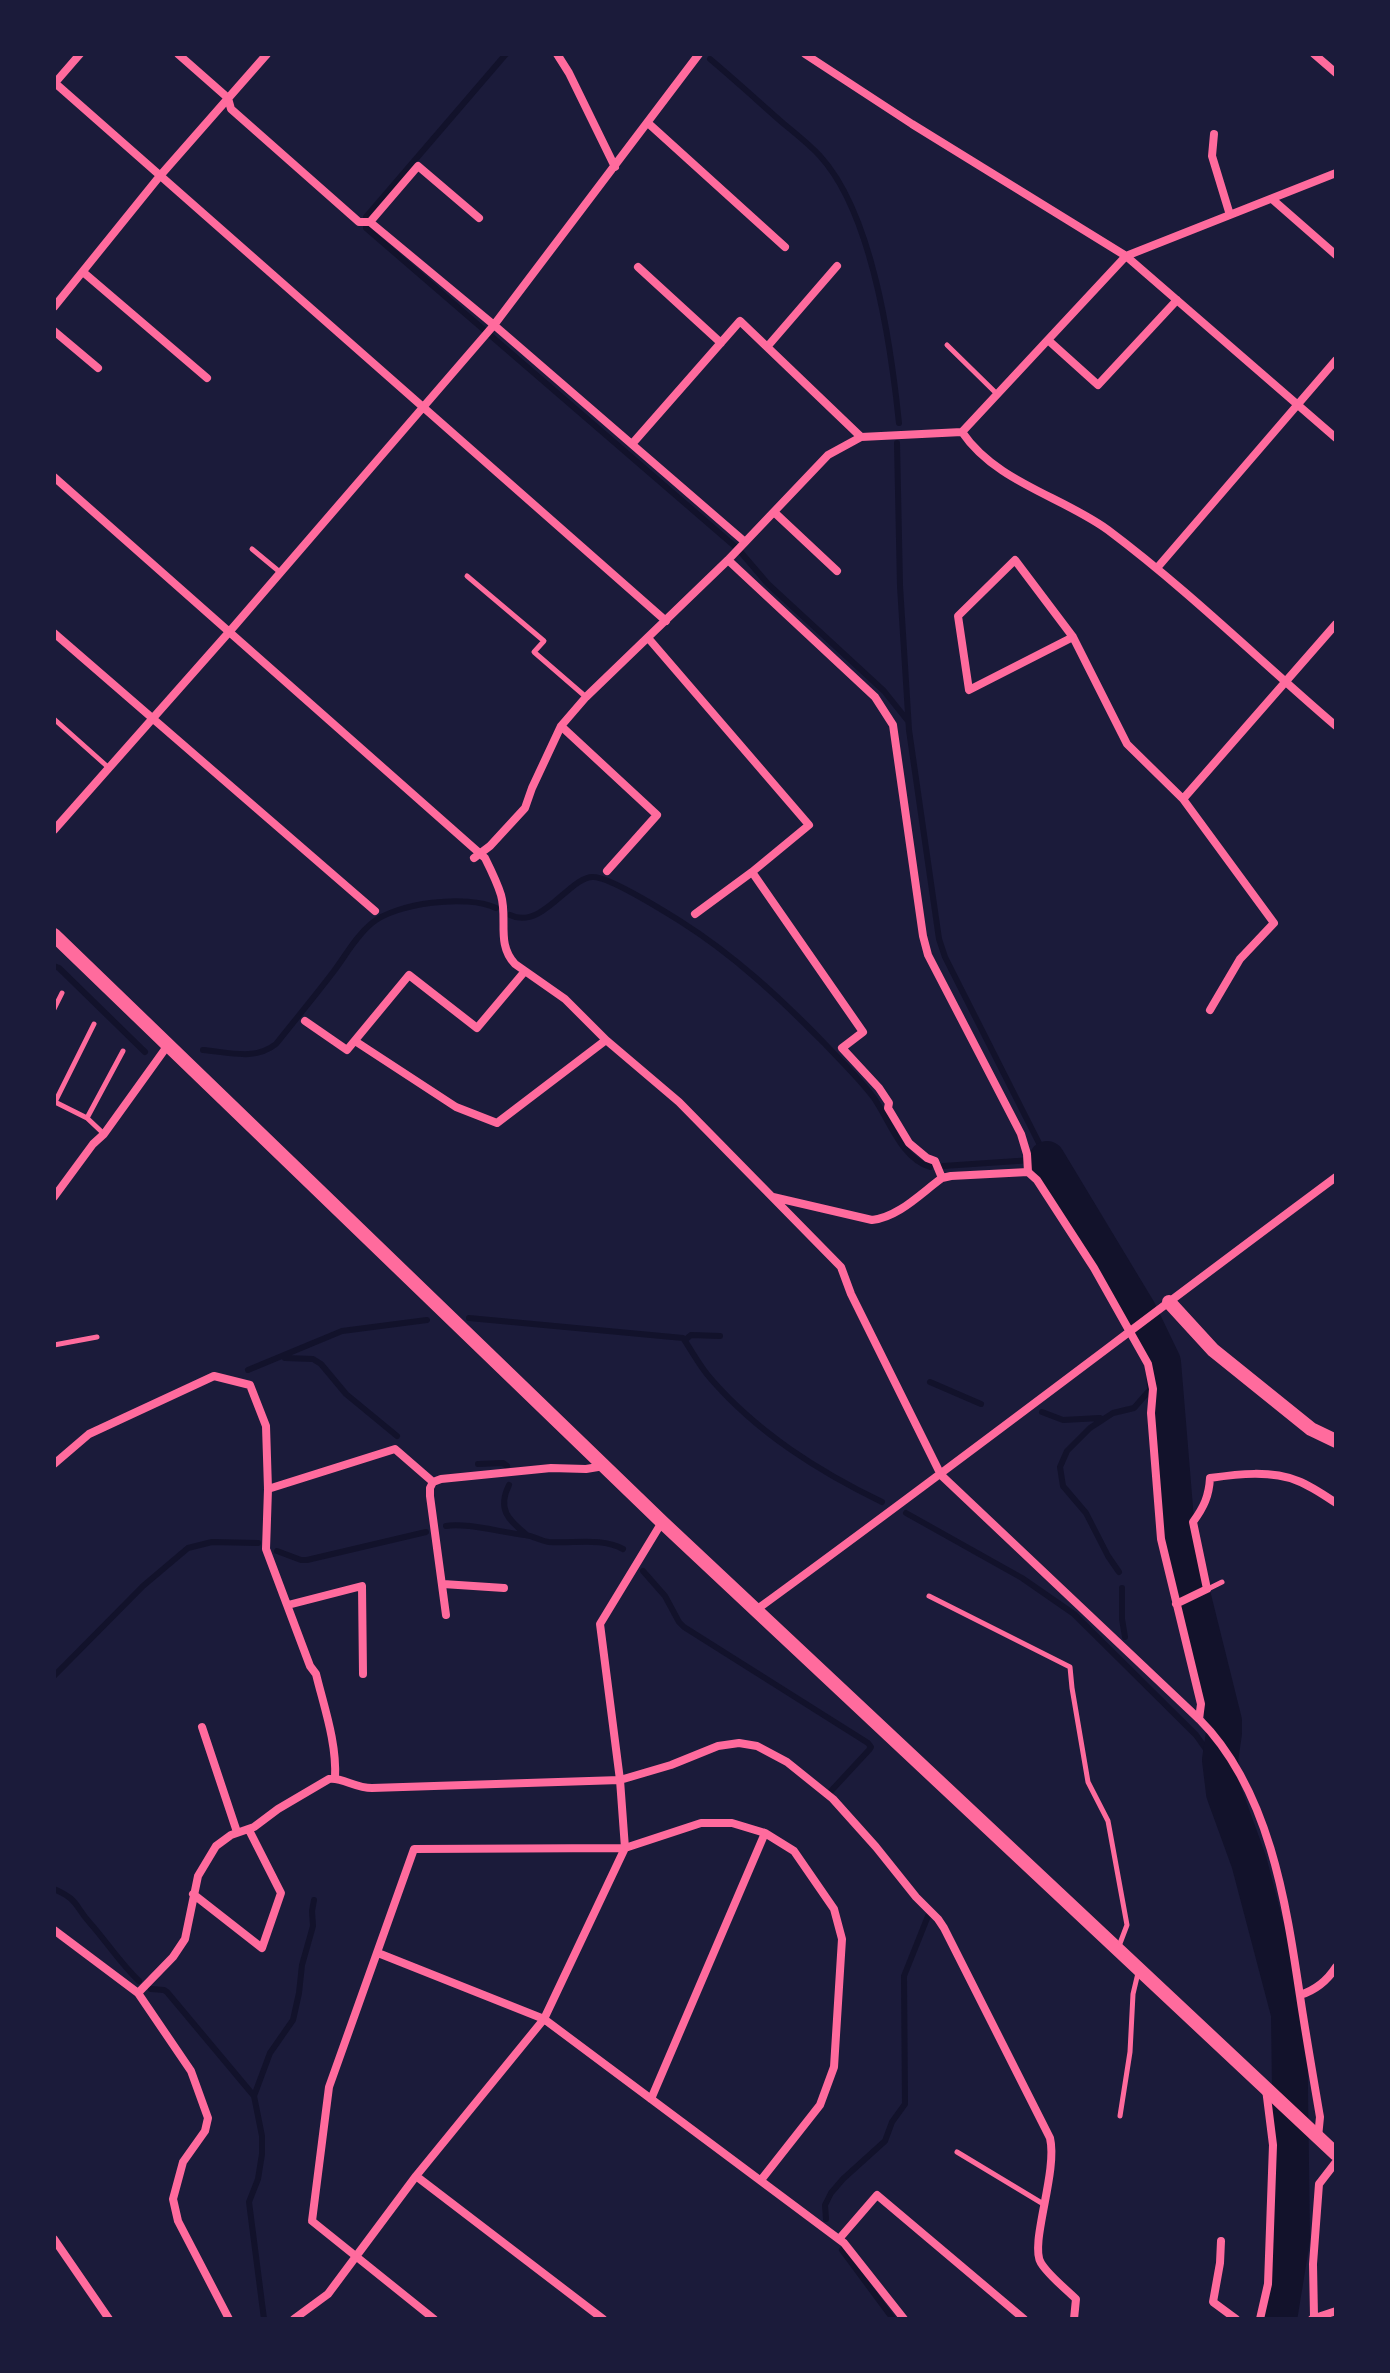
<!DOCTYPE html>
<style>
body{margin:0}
#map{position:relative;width:1390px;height:2373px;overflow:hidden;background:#1b1b3a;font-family:Karla,sans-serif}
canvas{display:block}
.frame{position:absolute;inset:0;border:56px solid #1b1b3a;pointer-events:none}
</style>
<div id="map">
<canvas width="1390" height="2373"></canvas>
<div class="frame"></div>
</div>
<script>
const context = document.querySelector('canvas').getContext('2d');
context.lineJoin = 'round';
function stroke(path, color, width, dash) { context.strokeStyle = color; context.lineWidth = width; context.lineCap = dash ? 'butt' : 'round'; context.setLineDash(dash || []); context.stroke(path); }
const stream = new Path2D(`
 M506,54L366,217V228L738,549L768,584L884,691L908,721
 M710,59C735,80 759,102 784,124C796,134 809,144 820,156C873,214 891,346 899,423
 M897,443L900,586L909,730L939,939L945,957L1047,1159L943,1166
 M510,915C543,931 570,875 594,877C611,878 664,911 680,921C734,955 780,998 824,1043C841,1061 859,1078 874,1098C890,1121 901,1158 930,1167
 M54,966L59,968L145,1052
 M203,1050C228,1052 255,1061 276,1044C295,1020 315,996 334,971C346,955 356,936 372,923C396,903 467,894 496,908
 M469,1318L683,1338C692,1351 700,1367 711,1379C758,1433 818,1471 882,1502
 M685,1340L691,1335L720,1336
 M285,1358L313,1359L321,1364L346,1394L397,1436
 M248,1370L342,1331L427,1320
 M930,1382L981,1404
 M1156,1382L1165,1372
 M1042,1412L1063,1420L1100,1418
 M478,1464L503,1463L507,1466
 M509,1485C497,1509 508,1520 527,1535
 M906,1513L1022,1578L1074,1614L1196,1735L1220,1769
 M446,1526C464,1522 504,1533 525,1535C534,1536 541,1541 549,1542C573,1544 601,1537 623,1549
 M277,1551L301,1560H307L426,1532
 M643,1571L665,1596L679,1622L684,1627L868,1743L871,1747L869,1750L831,1791
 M1119,1572L1108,1556L1086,1513L1063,1486L1060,1467L1067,1451L1090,1428L1113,1413L1134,1408L1148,1392
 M1122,1588V1619L1125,1637
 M54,1676L143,1586L188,1548L212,1542L258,1543
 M54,1889C79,1900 74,1905 90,1923C106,1941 121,1964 139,1981
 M151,1989L164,1990L167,1992L254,2096
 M826,2219L825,2205L831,2193L843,2179L885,2141L892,2122L905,2104L904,1976L928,1916
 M842,2250L893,2319
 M264,2319L249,2202L258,2179L262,2154V2136L254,2096L270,2053L293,2020L299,1993L302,1965L313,1926L312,1911L314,1900`);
const river = new Path2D(`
 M1047,1159L1138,1310L1163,1362L1177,1532L1224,1721V1733L1220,1760L1224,1793L1249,1862L1289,2014L1292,2240L1279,2319`);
const service = new Path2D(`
 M947,345L997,394
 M252,549L281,573
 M467,576L544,641L534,652L586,697
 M54,719L109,768
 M54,1009L62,993
 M55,1102L94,1024
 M55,1102L87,1118L104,1134
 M87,1118L123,1051
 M54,1345L97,1337
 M1208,1589L1222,1582
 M929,1596L1070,1667L1072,1688L1088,1782L1108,1821L1127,1925L1119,1946
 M1120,2116L1130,2052L1133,1994L1138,1973
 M957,2152L1045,2205`);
const minor = new Path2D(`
 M178,54L228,98L231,109L359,222H370L494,325L745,542
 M557,54L569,73L615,167
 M805,54L912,124L1126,256L1336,438
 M1314,54L1336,73
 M55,83L666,621
 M54,84L80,54
 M648,123L785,247
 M1214,134L1212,156L1230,215
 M1272,199L1336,255
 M370,222L418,166L479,218
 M638,267L721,343
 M83,272L207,378
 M54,307L159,177L267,54
 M54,331L98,368
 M1048,340L1098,385L1177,300
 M767,347L837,266
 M962,432C996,482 1061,496 1108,530C1188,590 1260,661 1336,726
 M632,444L740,321L861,437
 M54,477L485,858C491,870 497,882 501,895C508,919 496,944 515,964L565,999L606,1040L679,1102L841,1267L851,1294L941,1475L1199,1719C1269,1789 1286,1902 1300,1996C1306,2036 1313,2076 1320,2117L1318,2137
 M774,512L837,571
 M728,560L875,697L893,725L923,936L928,955L1021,1134L1027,1154L1028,1172
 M1157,568L1336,360
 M54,633L375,911
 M1073,637L969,690L958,616L1015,560L1073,637L1127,744L1183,799L1274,923L1240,959L1210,1010
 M649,639L809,825L752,872L863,1032L842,1048L879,1088L889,1103L888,1108L909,1143L927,1158L935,1161L942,1178
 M561,726L657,815L607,871
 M1183,799L1336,624
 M54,830L230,631L494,325L699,54
 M474,858L490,846L525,808L532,788L561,726L586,697L728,560L828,455L861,437L962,432L1126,256L1336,173
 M695,914L752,872
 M305,1021L347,1050L409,975L477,1028L525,971
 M355,1041L456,1107L497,1123L606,1040
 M54,1197L93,1144L104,1134L168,1045
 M773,1197L872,1220C899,1217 921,1193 942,1178L951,1176L1028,1172L1037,1180L1094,1268L1148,1364L1153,1389L1151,1413L1161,1539L1201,1704L1199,1719
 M54,1464L89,1434L214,1376L250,1385L266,1426L268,1489L266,1549L310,1666L316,1674C324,1707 337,1743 335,1778
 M433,1482L430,1488V1496L446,1615
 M268,1489L395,1449L433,1482L441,1479L551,1468L586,1469L604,1466
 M443,1584L504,1588
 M1176,1604L1207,1589L1193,1522C1204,1507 1209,1496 1210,1478C1238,1474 1271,1470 1298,1481C1311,1486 1324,1495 1336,1503
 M288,1605L362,1586L363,1674
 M756,1610C951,1468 1142,1321 1336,1177
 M202,1727L237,1832
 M193,1894L262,1948L281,1893L249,1830
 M54,1930L138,1993L191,2071L208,2118L205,2131L183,2162L173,2199L178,2221L229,2319
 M378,1953L544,2019L844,2243L904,2319
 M138,1993L173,1957L185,1939L198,1876L216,1846L231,1835L254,1827L278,1809L329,1779C342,1777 355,1788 372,1788L620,1780L671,1765L718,1746L739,1743L757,1746L787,1762L833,1799L876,1847L916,1897L938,1919L944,1928L1050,2138C1058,2172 1029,2245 1041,2263C1049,2276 1065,2288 1076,2299L1074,2319
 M1300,1995C1316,1990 1327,1981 1336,1967
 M651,2099L765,1833
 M416,2176L603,2319
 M54,2239L109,2319
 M839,2239L877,2195L1024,2319
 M1221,2241L1220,2263L1213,2302L1236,2319
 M1314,2317L1313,2264L1319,2184L1336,2162
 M294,2319L328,2294L416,2176L544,2019L625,1848L620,1780L600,1624L662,1522
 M434,2319L312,2221L329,2087L414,1849L625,1848L701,1823H732L765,1833L794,1851L834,1909L842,1939L834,2067L820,2105L761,2180
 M1260,2319L1268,2284L1273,2145L1266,2089
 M1312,2319L1336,2311`);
const tertiary = new Path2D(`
 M54,935L662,1522L1336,2154
 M1169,1302L1213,1350L1311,1429L1336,1441`);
stroke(stream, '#12122b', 6);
stroke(river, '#12122b', 36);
stroke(service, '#ff6b9d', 5);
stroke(minor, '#ff6b9d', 8);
stroke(tertiary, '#ff6b9d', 14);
</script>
